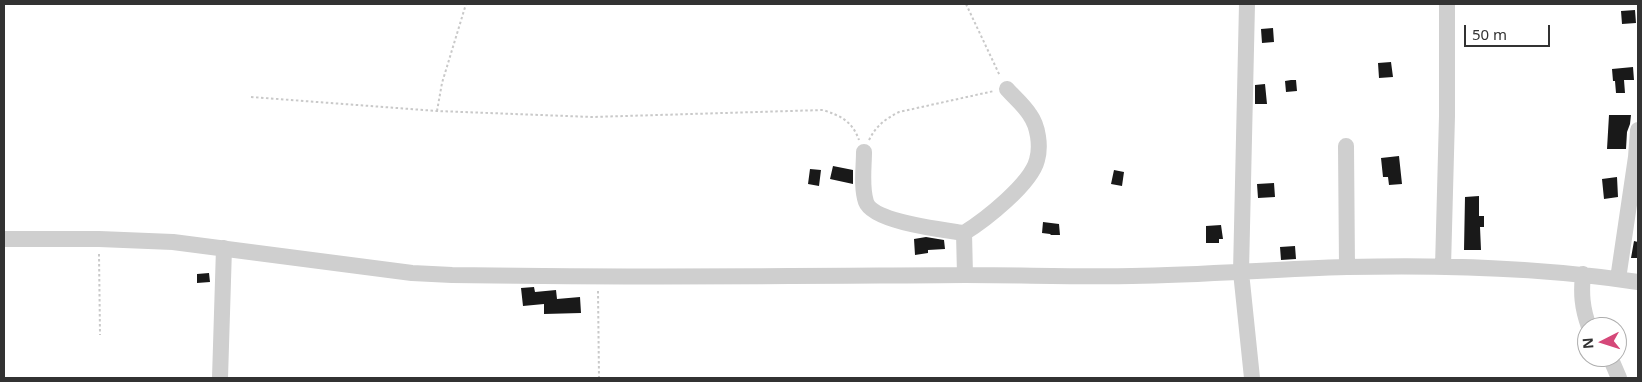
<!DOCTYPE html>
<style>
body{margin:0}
#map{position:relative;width:1642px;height:382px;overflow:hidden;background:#fff;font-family:"Noto Sans",sans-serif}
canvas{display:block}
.frame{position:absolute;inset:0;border:5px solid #323232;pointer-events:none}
.north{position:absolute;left:1577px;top:317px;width:50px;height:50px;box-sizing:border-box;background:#fff;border:1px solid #adadad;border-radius:50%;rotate:265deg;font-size:14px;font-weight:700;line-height:20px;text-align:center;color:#323232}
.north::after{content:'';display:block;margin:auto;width:18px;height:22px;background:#d54879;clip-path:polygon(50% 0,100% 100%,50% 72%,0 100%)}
.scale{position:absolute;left:1464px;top:25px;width:86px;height:22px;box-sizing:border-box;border:2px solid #323232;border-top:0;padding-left:6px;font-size:15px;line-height:18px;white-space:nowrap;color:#323232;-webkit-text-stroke:4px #fff;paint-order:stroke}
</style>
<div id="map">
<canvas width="1642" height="382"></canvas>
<div class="frame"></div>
<div class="north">N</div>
<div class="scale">50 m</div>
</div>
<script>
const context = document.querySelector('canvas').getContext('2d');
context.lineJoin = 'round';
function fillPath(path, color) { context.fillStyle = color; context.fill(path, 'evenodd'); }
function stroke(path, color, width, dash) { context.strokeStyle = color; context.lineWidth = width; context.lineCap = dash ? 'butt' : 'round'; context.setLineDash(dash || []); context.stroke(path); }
const building = new Path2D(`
 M1635,10L1636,23L1622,24L1621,11Z
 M1273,28L1274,42L1262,43L1261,29Z
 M1391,62L1393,77L1379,78L1378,63Z
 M1633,67L1634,80H1624L1625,93H1616L1615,81H1613L1612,69Z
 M1291,80H1296L1297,91L1286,92L1285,81Z
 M1265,84L1267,104H1255V85Z
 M1609,115H1631L1630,124L1627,132L1626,149H1607Z
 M1399,156L1402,184L1389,185L1388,177H1383L1381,158Z
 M833,166L853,170V184L830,179Z
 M810,169L821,170L819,186L808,184Z
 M1114,170L1124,172L1122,186L1111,184Z
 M1617,177L1618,197L1604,199L1602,179Z
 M1274,183L1275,197L1258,198L1257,184Z
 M1479,196V216H1484V227H1480L1481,250H1464L1465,197Z
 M1043,222L1059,224L1060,235H1051L1050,234L1042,233Z
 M1221,225L1223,239H1219V243H1206V226Z
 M926,237L944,240L945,249L928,250V253L915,255L914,239Z
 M1634,241L1638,242V258H1631Z
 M1295,246L1296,259L1281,260L1280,247Z
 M209,273L210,282L197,283V274Z
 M534,287L535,292L556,290L557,299L580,297L581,313L544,314V304L523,306L521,288Z`);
const path = new Path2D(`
 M966,4L1000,76
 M251,97L437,111L592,117L823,110C841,116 852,121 859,140
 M437,111L442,83L466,4
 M869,140C876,126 885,119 899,112L994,91
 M99,254L100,335
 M598,291L599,378`);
const minor = new Path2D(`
 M1247,4L1241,272L1252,378
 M1346,146L1347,267
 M864,152C864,167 861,187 866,202C873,222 945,230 964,233C985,220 1031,184 1037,160C1041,146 1038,126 1030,115C1024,105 1014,97 1007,89
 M964,233L965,275
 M4,239H99L173,242L412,273L452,275C623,278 794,276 965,275C1021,275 1077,277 1132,276C1204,275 1275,269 1347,267C1444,265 1542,267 1638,282
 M1443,267L1447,116V4
 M1583,274C1581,293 1582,308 1589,327
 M1618,279L1636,157L1638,130
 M1610,357L1619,378
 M220,378L224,248`);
fillPath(building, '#191919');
stroke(path, '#c9c9c9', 2, [2.5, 2.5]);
stroke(minor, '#cfcfcf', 16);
</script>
